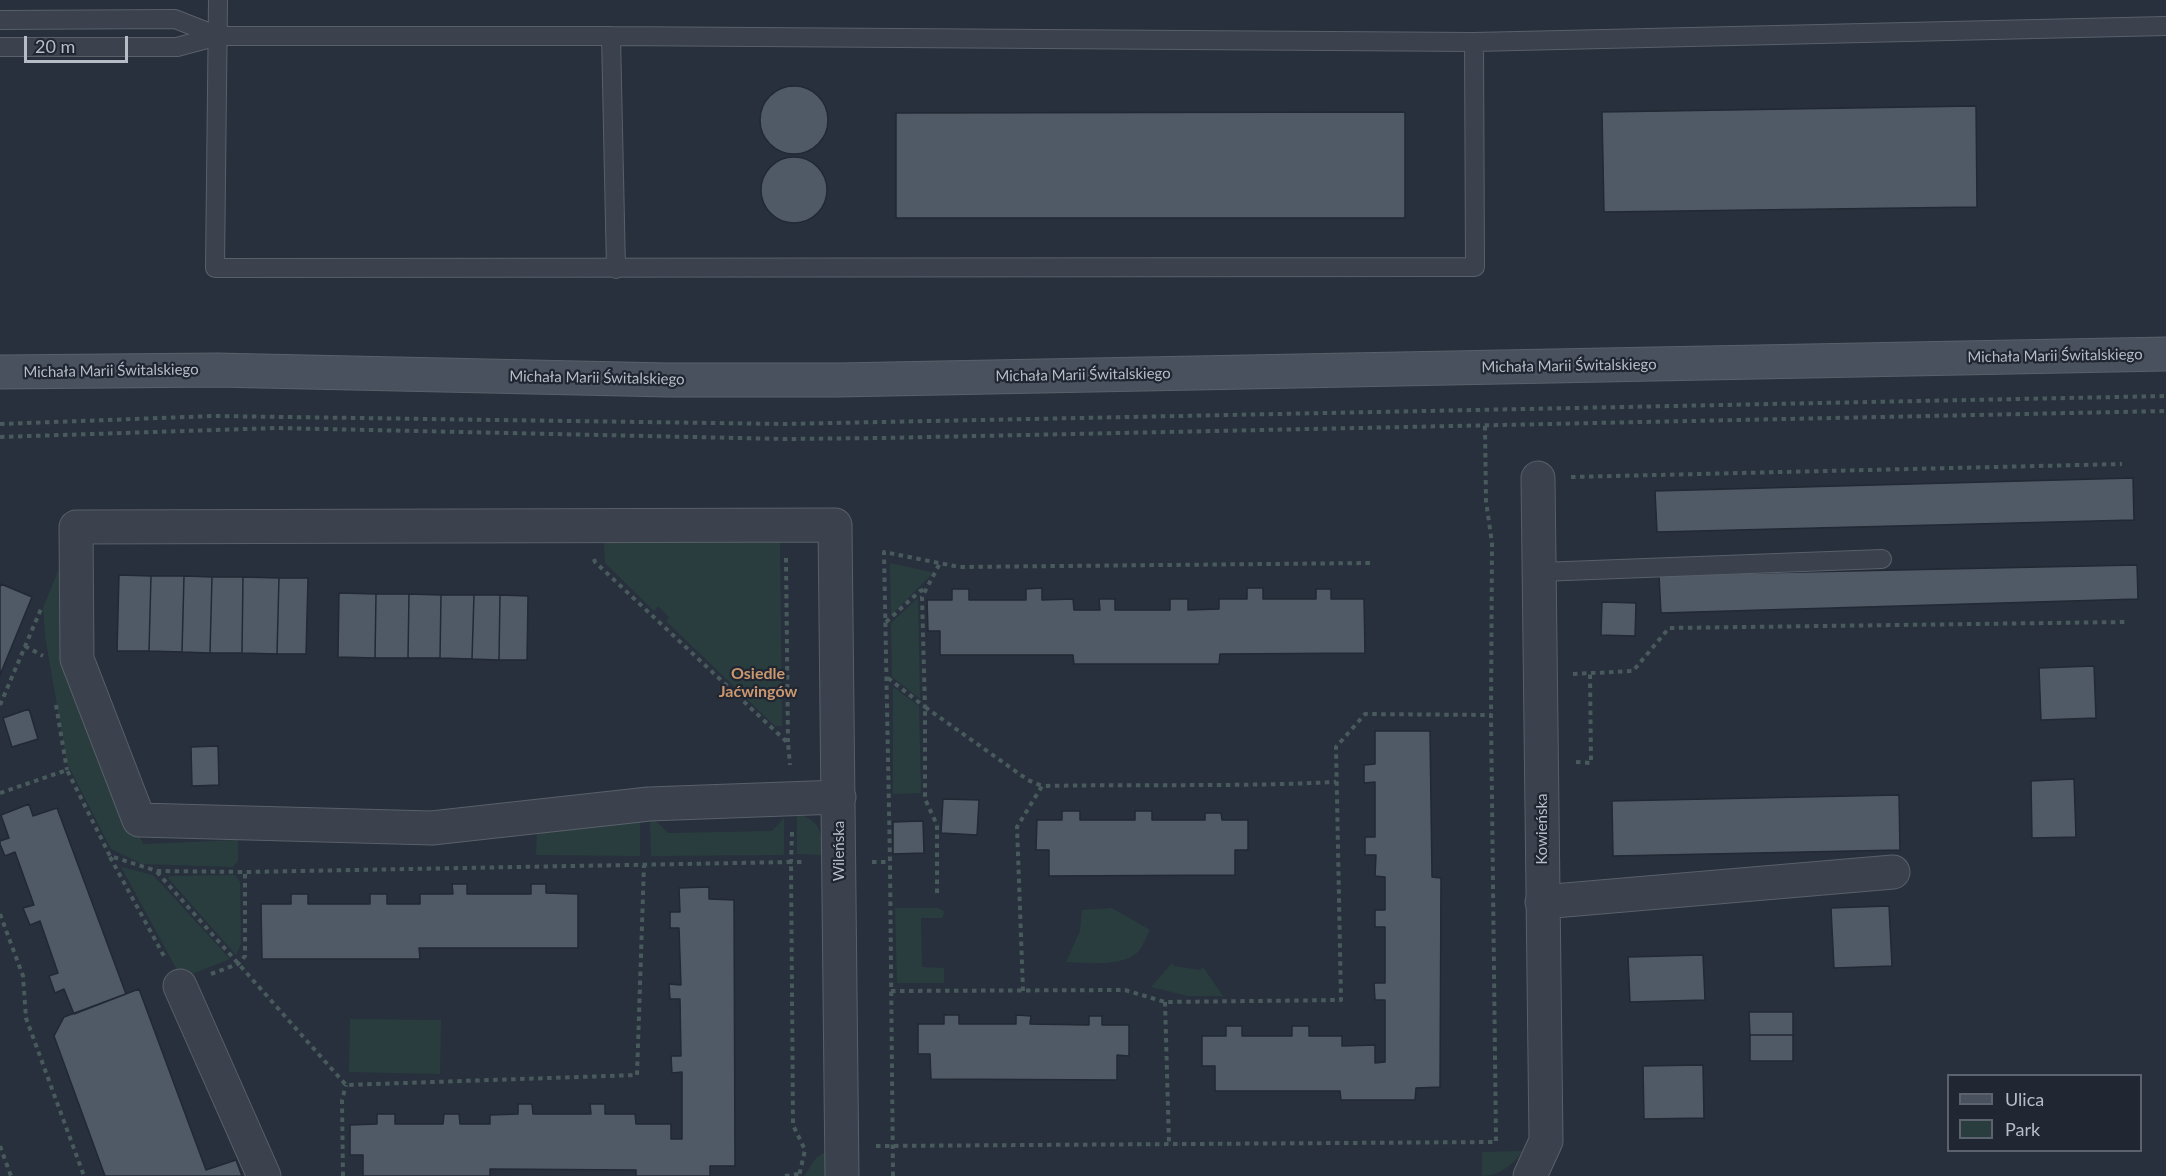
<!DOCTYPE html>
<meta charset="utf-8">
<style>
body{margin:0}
#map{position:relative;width:2166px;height:1176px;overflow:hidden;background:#27303c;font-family:Lato,sans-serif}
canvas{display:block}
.legend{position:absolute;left:1947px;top:1074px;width:195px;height:78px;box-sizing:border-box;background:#202732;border:2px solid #5c636e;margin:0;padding:8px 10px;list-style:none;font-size:18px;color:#b7bdc7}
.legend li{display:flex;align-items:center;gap:12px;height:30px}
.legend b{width:30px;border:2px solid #5c636e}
.scale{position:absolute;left:24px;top:36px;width:104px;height:27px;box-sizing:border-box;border:3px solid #b7bdc7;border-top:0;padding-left:8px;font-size:18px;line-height:21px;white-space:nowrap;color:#b7bdc7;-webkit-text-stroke:4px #202732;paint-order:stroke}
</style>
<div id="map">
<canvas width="2166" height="1176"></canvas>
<ul class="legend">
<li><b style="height:8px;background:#49515f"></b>Ulica</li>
<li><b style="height:16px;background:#2a3d3e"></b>Park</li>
</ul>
<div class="scale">20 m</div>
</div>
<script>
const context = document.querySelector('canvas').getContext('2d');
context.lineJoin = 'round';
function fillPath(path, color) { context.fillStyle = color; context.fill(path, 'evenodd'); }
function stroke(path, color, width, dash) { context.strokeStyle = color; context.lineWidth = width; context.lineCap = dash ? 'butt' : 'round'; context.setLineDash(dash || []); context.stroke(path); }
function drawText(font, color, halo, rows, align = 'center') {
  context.font = font + ' Lato,sans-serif'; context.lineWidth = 4.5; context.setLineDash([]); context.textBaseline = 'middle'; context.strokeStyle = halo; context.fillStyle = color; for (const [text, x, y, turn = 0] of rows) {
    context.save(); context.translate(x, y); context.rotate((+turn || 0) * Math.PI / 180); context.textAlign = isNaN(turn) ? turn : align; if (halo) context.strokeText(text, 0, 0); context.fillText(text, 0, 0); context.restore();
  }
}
const green = new Path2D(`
 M604,541L780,542L782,726H775L666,621L669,617L658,606L654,611L605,563Z
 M68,547L76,625L121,795L143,844L238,840V861L233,867L142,864L111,849L67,763L45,636L43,608Z
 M890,563L931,572V575L891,615Z
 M918,598L920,699L892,677L891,623Z
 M893,687L919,706L921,793L893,794Z
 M797,814C821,820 822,834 823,855L797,854Z
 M784,818V854L782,855L651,856L650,819H654L668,833L772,831Z
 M640,819V856L536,855L537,832L568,830Z
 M121,867L153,875L230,959L185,977H181Z
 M235,875L240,882L241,944L236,955L168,878L170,876Z
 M895,908H938L945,912L942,918H921L922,967L944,968V983H897Z
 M1112,908L1150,930C1146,937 1143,946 1138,952C1124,967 1085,963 1066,962L1080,931L1082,910Z
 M1172,963L1174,966L1200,970L1203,967L1223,996H1188L1151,987Z
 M350,1019L441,1020L440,1074L349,1072Z
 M827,1151L825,1176H804L816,1158Z
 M1523,1151C1513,1165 1499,1176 1482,1176V1152Z`);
const building = new Path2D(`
 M760 120a34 34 0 1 1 68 0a34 34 0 1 1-68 0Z
 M1976,106L1977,207L1604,212L1602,112Z
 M1405,112V218H896V113Z
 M761 190a33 33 0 1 1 66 0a33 33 0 1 1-66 0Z
 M2133,478L2134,520L1657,532L1655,491Z
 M2137,565L2138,599L1661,613L1659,575Z
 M119,575L151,576L149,651H117Z
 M151,576H184L182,652L149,651Z
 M184,576L212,577L210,653L182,652Z
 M212,577H243L242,653H210Z
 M243,577L279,578L277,654L242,653Z
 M279,578H308L306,654H277Z
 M1,584L32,597L0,675V587Z
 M1042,588V600L1073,599L1074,610H1100L1099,599H1115V610H1170V599H1188V610L1219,609V599H1247V588H1263V599H1316V589H1331V599H1364L1365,653L1220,654L1219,664H1074L1073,655H940V631H928L927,600H952V589H969V600H1026V589Z
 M339,593L376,594L375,658L338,657Z
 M376,594H409L408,658H375Z
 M409,594L441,595L440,658H408Z
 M441,595H474L472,659L440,658Z
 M474,595H500L499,660L472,659Z
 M500,595L528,596L527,660H499Z
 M1602,602L1636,603L1635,636L1601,635Z
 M2094,666L2096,718L2041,720L2039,668Z
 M29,709L38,739L12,747L3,718Z
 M1375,731H1430L1432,877L1441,878L1440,1087L1416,1088L1415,1100H1341L1340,1091H1215V1066H1202V1036H1226V1026H1242V1036H1292V1026H1309V1036H1342V1046L1375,1045V1063L1385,1062V1000H1375L1374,983H1385V927H1375V910H1385V877L1375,876L1376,855H1365V837H1375V782L1364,783V765L1375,764Z
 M218,746L219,785L192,786L191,747Z
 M2074,779L2076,837L2032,838L2031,781Z
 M1899,795L1900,850L1613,856L1612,801Z
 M943,799L979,800L977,835L941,833Z
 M29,804L33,816L57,808L126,994L74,1014L64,989L55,993L49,976L58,973L40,921L30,925L23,908L34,905L15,852L5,856L0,844V841L9,838L1,815Z
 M1062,811H1080V820H1135V811H1152V820H1205V813H1221L1222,820H1248V850H1235V875L1049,876V850H1036L1037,820H1062Z
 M923,821L924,853L893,854V822Z
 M452,884H467V894H531V884H546V893L578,894V948H419L420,959H262L261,904H291V894H308V904H370V894H387V904H420V894H453Z
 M709,887V899L734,900L735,1166H710V1176H636V1170L490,1169V1176H363V1155H350V1125L377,1124V1114H395V1124H443L444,1114H459L460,1124H490V1115L518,1114V1104H532L533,1114H591L590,1104H605V1114H635L636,1124H671V1139H682V1072L672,1073L671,1056H681L680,999H670L669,984L681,985L679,928H670V912H680L679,888Z
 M1889,906L1892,966L1834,968L1831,908Z
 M1703,955L1705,1000L1630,1002L1628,957Z
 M139,989L206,1170L236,1160L242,1176H105L54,1036L64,1017Z
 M1749,1012H1793V1035H1750Z
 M944,1015H959V1024H1016V1015L1031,1016L1030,1024L1089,1025V1016H1102V1025H1129V1056L1117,1055V1080L931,1079L930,1054H918V1024H944Z
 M1750,1035H1793V1061H1750Z
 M1703,1065L1704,1118L1644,1119L1643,1066Z`);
const path = new Path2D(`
 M0,424L214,416L783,424L2166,396
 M0,437L277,428L784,439L882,438L2166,411
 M1571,477L2122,464
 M786,558L788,742
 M594,559L595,562L788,743L790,765
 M886,622L920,591L926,589
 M25,646L43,656
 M1573,674L1633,671L1669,628L2125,622
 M888,678L925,707L922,597L940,563
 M0,705L41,609
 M56,705L67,770
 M1576,762L1591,763L1590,673
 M0,793L67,770L110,856L157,871L245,872L791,862L793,1125L805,1150L799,1176
 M792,832L791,862H804
 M110,857L165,958
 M872,862H890
 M157,872L346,1085L637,1075L644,865
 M937,893V825L925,799V707L1028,780L1042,786
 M0,914L23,976L26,1018L84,1176
 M211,974L238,964L245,956V872
 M891,991L1125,990L1165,1002L1341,1000L1336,747L1365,714L1491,715
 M1023,991L1017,827L1042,786C1140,784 1238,787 1336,782
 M1165,1002L1169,1144
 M0,1146L11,1176
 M876,1146L1496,1142L1491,715L1492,543L1486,501L1485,426
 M343,1176L342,1100L346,1085
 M785,1176L799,1174
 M893,1176L890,862L884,552L959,567L1371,563`);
const service = new Path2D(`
 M218,0L215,268L1475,267L1474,42
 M0,20L175,19L218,36
 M611,36L616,269
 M0,47H177L218,36H611L1474,42L2166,26
 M1540,572L1882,559`);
const minor = new Path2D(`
 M839,797L649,804L432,828L139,820L77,659L76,527L835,525L842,1176
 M1542,902L1893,872
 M180,986L264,1176
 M1530,1176L1546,1141C1544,920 1542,699 1538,478`);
const secondary = new Path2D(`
 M0,372L216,370L668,380H838L2166,354`);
const streetNames = [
 ["Michała Marii Świtalskiego",2055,356,-1],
 ["Michała Marii Świtalskiego",1569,366,-1],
 ["Michała Marii Świtalskiego",111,371,-1],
 ["Michała Marii Świtalskiego",1083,375,-1],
 ["Michała Marii Świtalskiego",597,378,1],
 ["Kowieńska",1542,829,-90],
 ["Wileńska",839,851,-90]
];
const neighbourhoodNames = [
 ["Osiedle",758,674],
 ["Jaćwingów",758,692]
];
fillPath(green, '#2a3d3e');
fillPath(building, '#505a67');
stroke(building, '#222934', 1.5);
stroke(service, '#59606a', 20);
stroke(minor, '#59606a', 35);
stroke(secondary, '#59606a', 35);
stroke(path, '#495a5c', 4, [4.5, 4.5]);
stroke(service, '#3b424d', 18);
stroke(minor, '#3b424d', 33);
stroke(secondary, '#49515f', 33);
drawText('15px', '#b7bdc7', '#202732', streetNames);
drawText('bold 16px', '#ca976f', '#202732', neighbourhoodNames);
</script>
